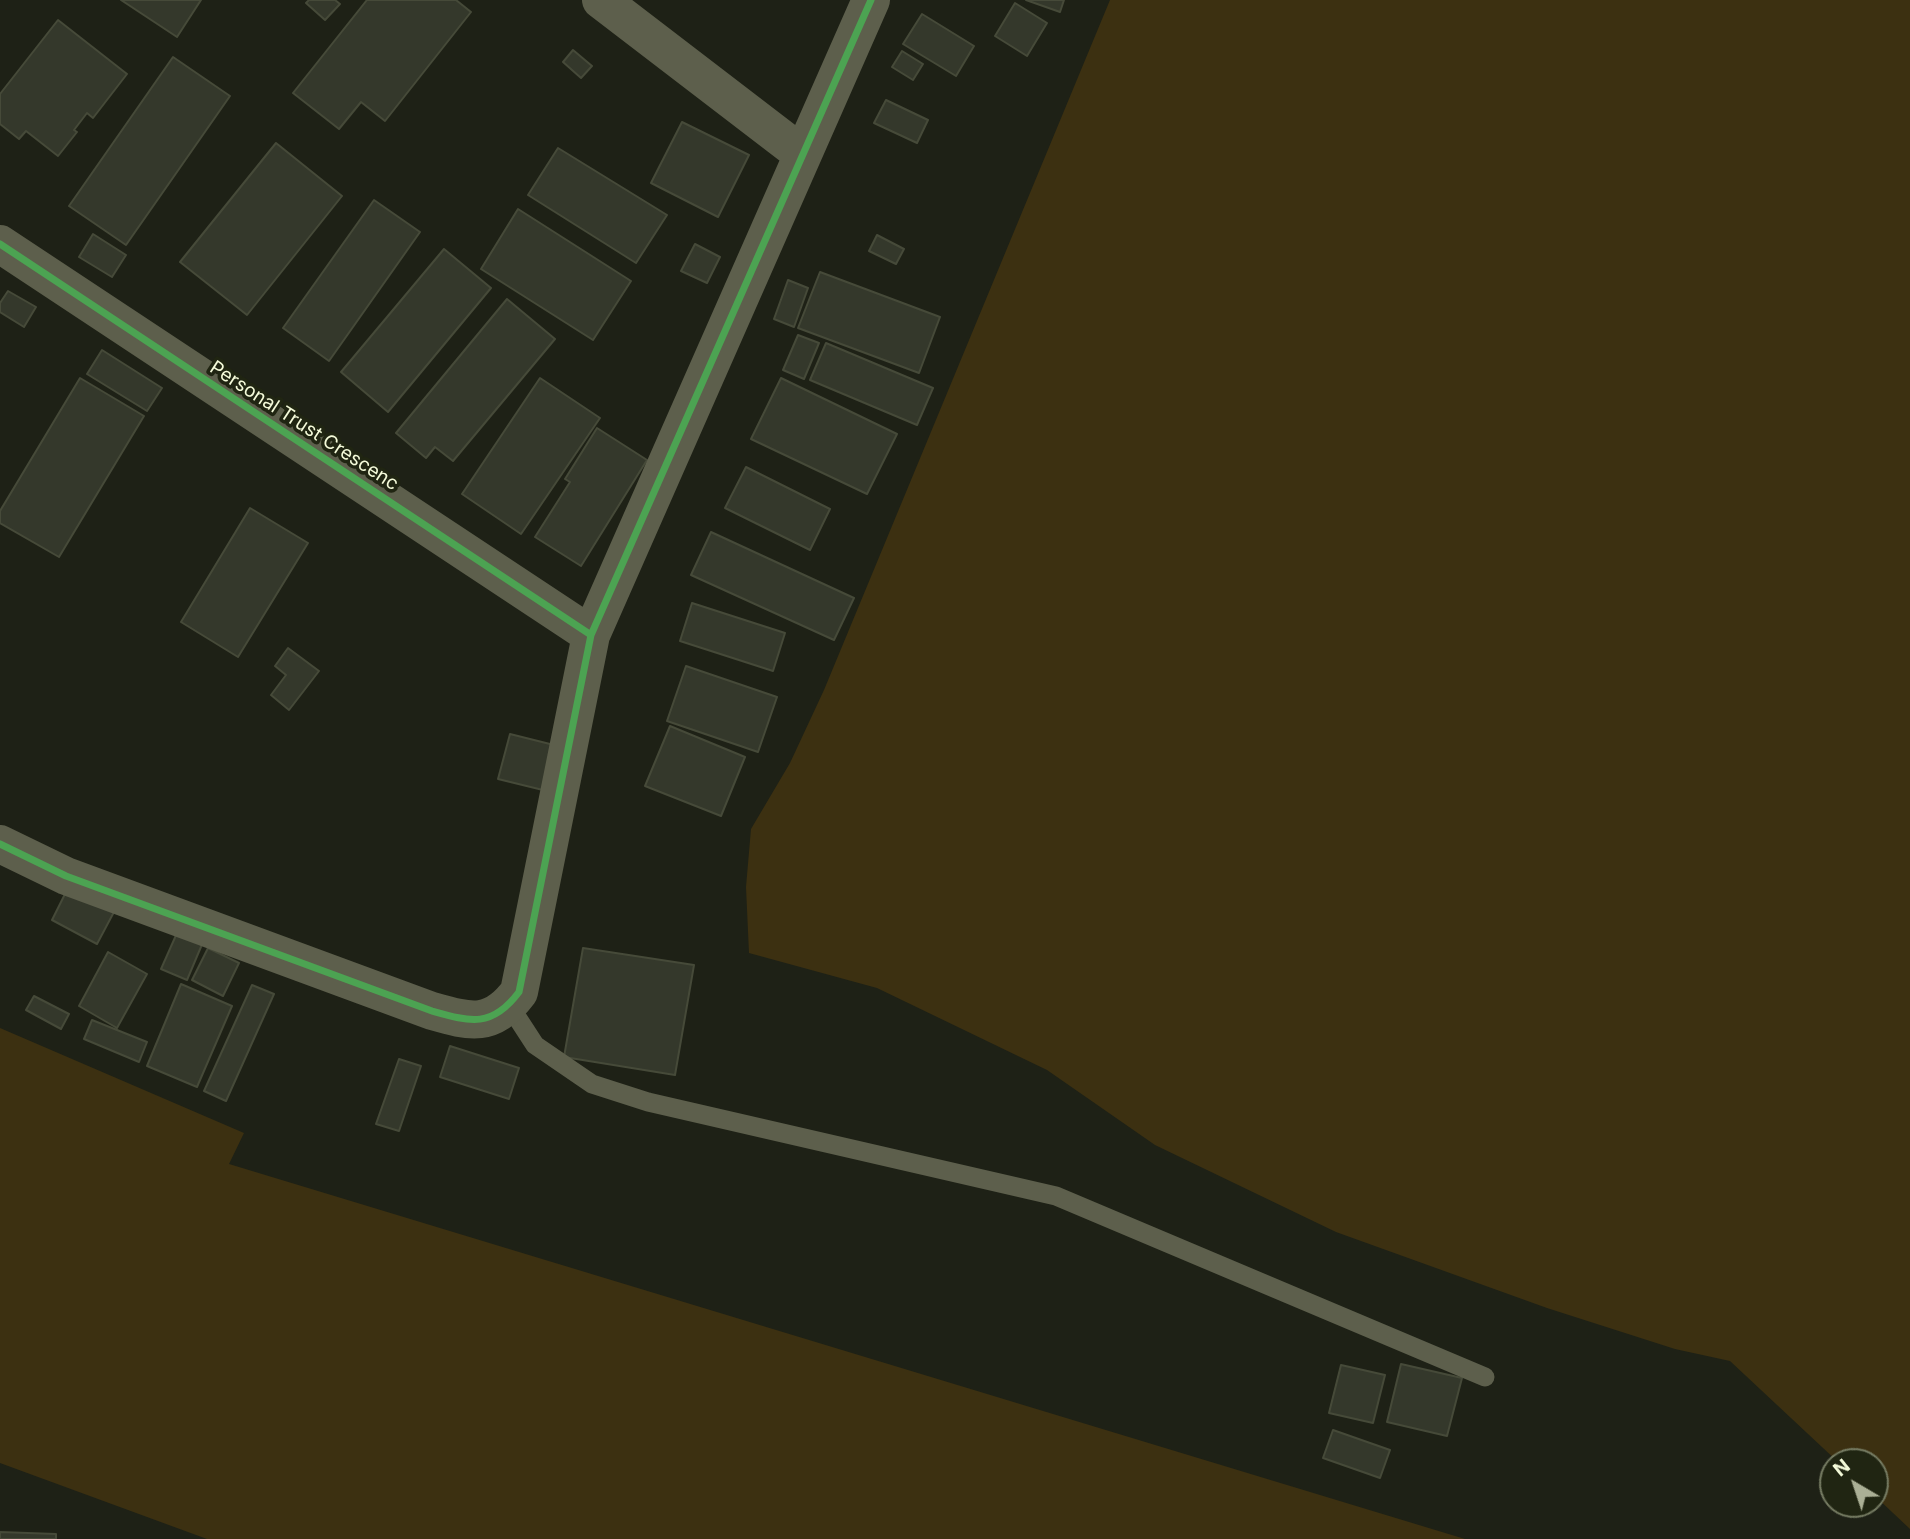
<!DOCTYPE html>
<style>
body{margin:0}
#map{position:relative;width:1910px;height:1539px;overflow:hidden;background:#1e2116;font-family:Inter,sans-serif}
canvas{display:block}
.north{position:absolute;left:1819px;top:1448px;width:70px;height:70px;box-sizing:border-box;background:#202512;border:2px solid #757b62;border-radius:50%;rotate:321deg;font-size:19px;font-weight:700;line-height:28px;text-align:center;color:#f5fbda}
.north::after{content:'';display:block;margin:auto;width:24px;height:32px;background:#aaaf95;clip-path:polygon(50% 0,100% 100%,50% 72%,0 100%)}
</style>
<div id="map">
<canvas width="1910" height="1539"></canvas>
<div class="north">N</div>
</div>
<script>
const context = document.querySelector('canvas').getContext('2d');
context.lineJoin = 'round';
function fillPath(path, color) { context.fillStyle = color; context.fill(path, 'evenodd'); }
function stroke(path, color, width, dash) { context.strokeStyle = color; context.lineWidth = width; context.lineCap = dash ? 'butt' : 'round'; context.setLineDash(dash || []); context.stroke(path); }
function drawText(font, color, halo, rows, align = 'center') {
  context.font = font + ' Inter,sans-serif'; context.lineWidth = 7; context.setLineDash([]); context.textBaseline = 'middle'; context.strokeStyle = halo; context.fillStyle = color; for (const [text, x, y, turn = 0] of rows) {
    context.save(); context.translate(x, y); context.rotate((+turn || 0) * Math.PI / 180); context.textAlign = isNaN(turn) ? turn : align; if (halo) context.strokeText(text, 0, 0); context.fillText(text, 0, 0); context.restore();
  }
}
const water = new Path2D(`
 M1110,0H1910V1529L1875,1496V1462H1838L1730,1361L1675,1349L1547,1308L1336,1232L1155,1145L1047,1070L877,988L749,953L746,887L751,829L790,763L824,690Z
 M0,1028L244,1133L229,1164L1465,1539H207L0,1463Z`);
const building = new Path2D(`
 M121,0H201L177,37Z
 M309,0H335L340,4L325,20L306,3Z
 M367,0H456L471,12L385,121L361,102L339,129L293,93Z
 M1026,0H1064L1060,12Z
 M1015,3L1047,23L1027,56L995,36Z
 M922,14L974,46L956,76L903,44Z
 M58,20L127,74L93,118L87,113L74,130L77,132L58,156L26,131L19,139L0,124V94Z
 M573,50L592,66L581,78L563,62Z
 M902,51L923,64L913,80L892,67Z
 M173,57L230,96L126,245L69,206Z
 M886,100L928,120L917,143L874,123Z
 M682,122L749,155L718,217L651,183Z
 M276,143L342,196L247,315L180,262Z
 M558,148L667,215L636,263L528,195Z
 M374,200L420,232L329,361L283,328Z
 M518,209L631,281L593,340L481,269Z
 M93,234L126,255L112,277L79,257Z
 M877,235L904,249L896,264L869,251Z
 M695,244L720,257L707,283L681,271Z
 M444,249L491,288L388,412L341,372Z
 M820,272L940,317L919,373L798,328Z
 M788,280L808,288L794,327L774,319Z
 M8,291L36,307L24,327L0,312V303Z
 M507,299L555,339L453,461L435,447L426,458L396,433Z
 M798,335L819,343L804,379L783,370Z
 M826,343L933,388L917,425L810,380Z
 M102,350L162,388L147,411L87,374Z
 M80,378L144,416L59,557L0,523V511Z
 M540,378L600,418L521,534L462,494Z
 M781,378L897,434L867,494L751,439Z
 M597,428L647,460L581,566L535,537L570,482L565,479Z
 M746,467L830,509L810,550L725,508Z
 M250,508L308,543L238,657L181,622Z
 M711,532L854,598L834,640L691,575Z
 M692,603L785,633L773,671L680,641Z
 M288,648L319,671L289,710L271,695L286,675L275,666Z
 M686,666L777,697L758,752L667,721Z
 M670,726L745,757L721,816L645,786Z
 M510,734L558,746L547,791L498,779Z
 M69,886L115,910L97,944L52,920Z
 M181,924L206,935L187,980L161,969Z
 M208,948L239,963L223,996L192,980Z
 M583,948L694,965L675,1075L564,1057Z
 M108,952L147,974L117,1028L79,1006Z
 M181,984L232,1006L197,1087L147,1066Z
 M252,985L274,994L226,1101L204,1091Z
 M34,996L69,1014L61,1029L26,1010Z
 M92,1020L147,1042L139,1062L84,1039Z
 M450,1046L519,1068L509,1099L440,1077Z
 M399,1059L421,1066L399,1131L376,1124Z
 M1401,1364L1462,1378L1447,1436L1387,1422Z
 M1341,1365L1385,1375L1373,1423L1329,1413Z
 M1333,1430L1390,1450L1380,1478L1323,1458Z
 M0,1532L56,1534V1539H0Z`);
const service = new Path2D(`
 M509,1005L535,1045L592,1084L648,1102L1056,1196L1485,1377`);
const minor = new Path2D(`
 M601,0L802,154
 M0,244L591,635
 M0,844L66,876L432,1011C471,1022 492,1028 519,992L591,635L871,0`);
const cycleway = new Path2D(`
 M0,244L591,635
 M0,844L66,876L432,1011C471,1022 492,1028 519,992L591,635L871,0`);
const streetNames = [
 ["Personal Trust Crescenc",304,426,33]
];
fillPath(water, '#3c3011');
fillPath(building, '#34382b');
stroke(building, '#464a39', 2);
stroke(service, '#5d5f4c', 19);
stroke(minor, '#5d5f4c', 38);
stroke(cycleway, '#4ca352', 7);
drawText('19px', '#f5fbda', '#202512', streetNames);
</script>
